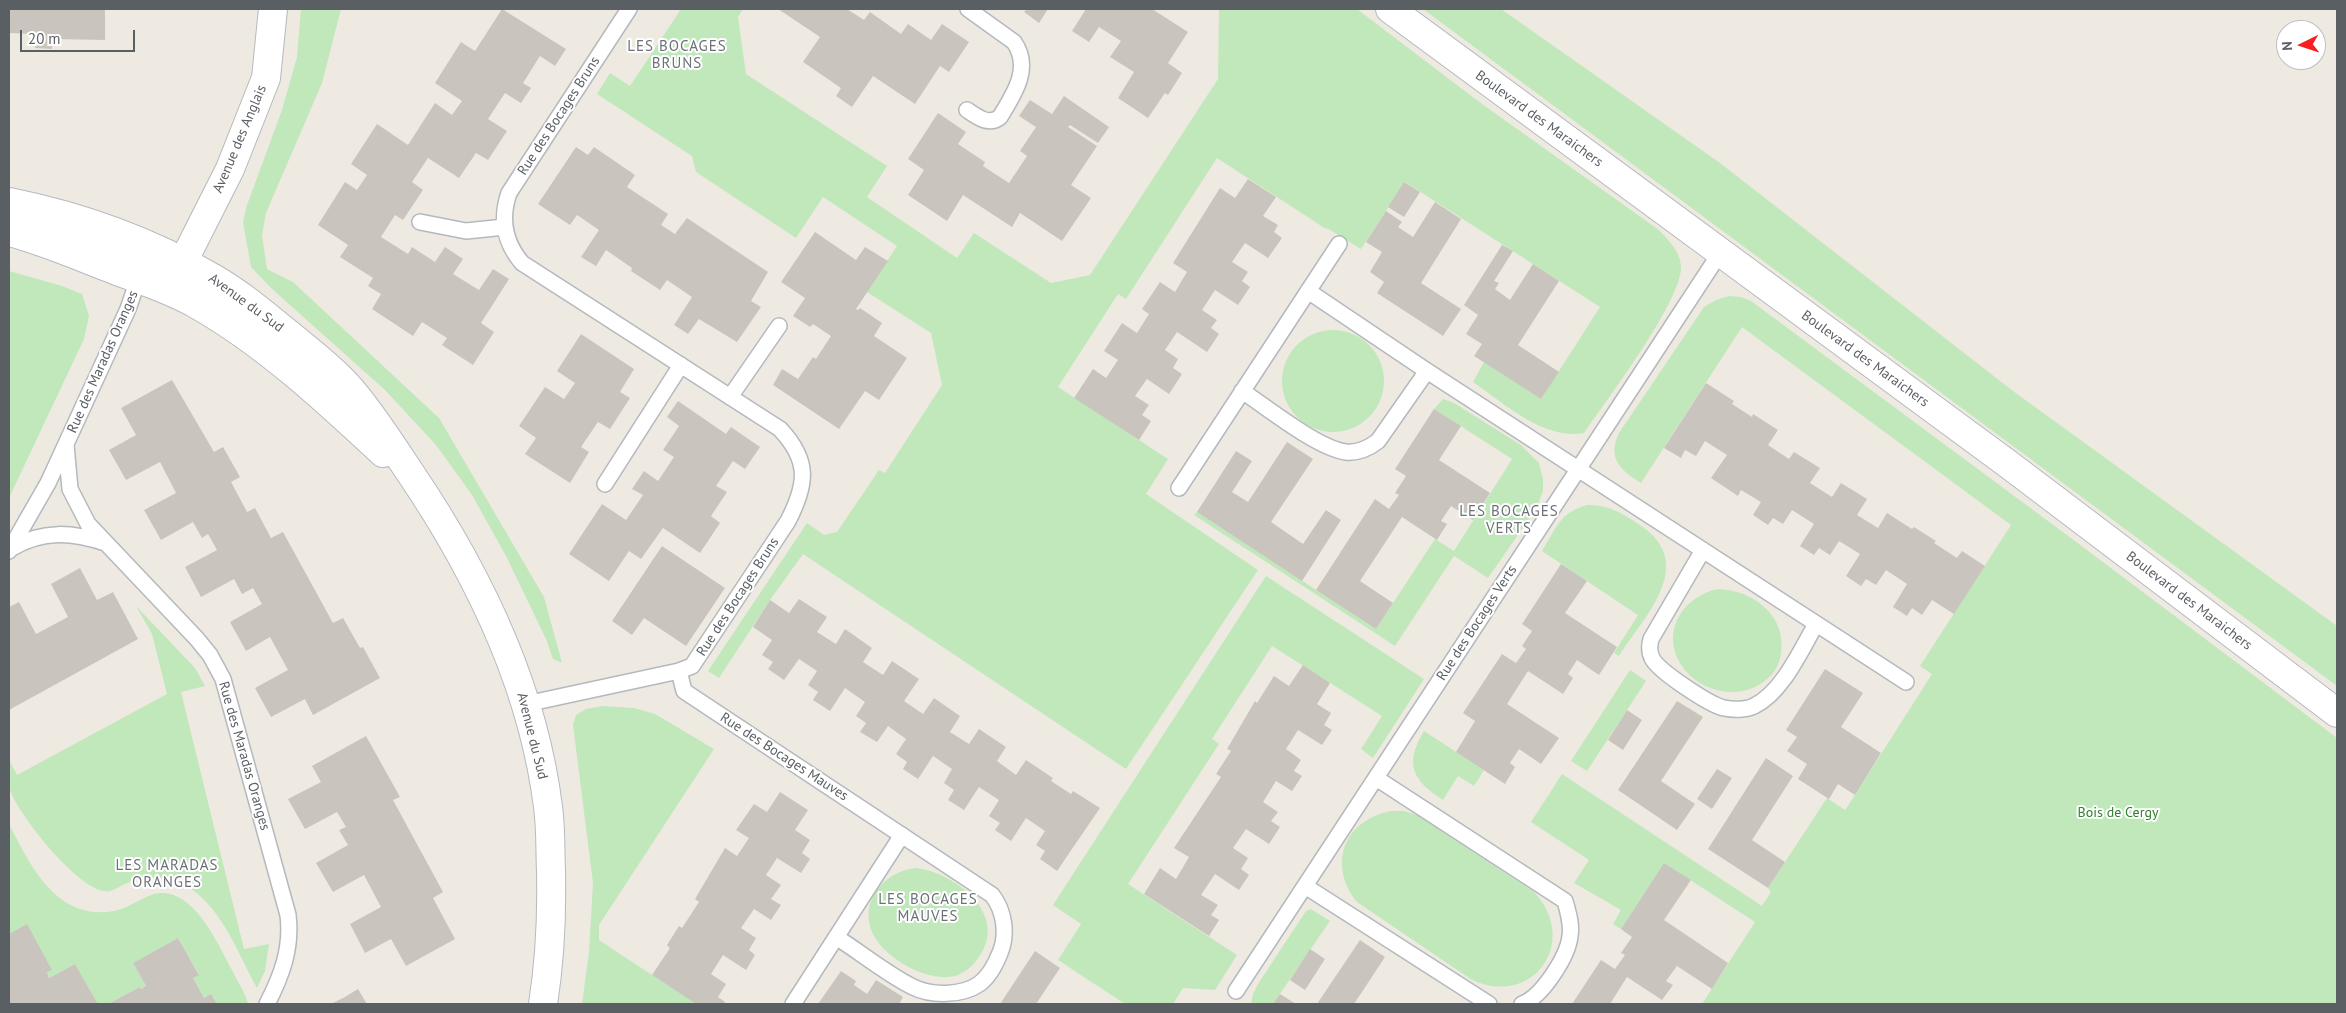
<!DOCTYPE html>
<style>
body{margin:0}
#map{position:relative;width:2346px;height:1013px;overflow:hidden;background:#eeeae1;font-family:"PT Sans",sans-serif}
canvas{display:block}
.frame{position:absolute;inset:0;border:10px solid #5a5f64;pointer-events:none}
.north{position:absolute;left:2276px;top:20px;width:50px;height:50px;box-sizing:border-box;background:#fff;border:1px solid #bdbfc1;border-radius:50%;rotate:266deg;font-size:14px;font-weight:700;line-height:20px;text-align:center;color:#5a5f64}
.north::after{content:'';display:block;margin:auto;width:18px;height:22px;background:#f81e22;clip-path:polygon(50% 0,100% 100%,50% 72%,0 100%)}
.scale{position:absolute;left:20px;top:30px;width:115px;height:22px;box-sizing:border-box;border:2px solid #5a5f64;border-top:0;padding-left:6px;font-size:15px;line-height:18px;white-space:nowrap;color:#5a5f64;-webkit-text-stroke:4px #fff;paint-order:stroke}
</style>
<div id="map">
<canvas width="2346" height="1013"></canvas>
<div class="frame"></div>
<div class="north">N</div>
<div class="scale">20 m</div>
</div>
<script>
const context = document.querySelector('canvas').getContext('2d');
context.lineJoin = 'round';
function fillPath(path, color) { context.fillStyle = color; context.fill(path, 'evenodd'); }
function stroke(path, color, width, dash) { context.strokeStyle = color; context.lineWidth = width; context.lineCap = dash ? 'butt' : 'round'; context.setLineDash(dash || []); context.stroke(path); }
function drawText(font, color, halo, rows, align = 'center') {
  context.font = font + ' "PT Sans",sans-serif'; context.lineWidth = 4; context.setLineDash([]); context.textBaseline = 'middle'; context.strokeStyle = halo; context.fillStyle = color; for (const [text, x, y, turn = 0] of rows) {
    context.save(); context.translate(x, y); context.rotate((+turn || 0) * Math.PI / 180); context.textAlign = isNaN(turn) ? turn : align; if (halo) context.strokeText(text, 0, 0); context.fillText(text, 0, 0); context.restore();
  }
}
const green = new Path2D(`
 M301,9H341L322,83L266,213L262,235L267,269L293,282L439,418L544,597L562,663L553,659L546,639L506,556L472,495L436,445L385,390L271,288L251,267L243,222L247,205L282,110L297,57Z
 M681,9H743L738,17L746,74L887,166L867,197L957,258L974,233L1051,283L1090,275L1218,79L1219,9H1357L1482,104L1659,230C1668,240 1679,250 1681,265C1684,298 1606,401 1584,433C1543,440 1505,404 1473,382L1484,362L1541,399L1600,307L1405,182L1361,249L1327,228L1326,229L1217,158L1126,299L1118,294L1058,387L1168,459L1146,494L1258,570L1126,769L803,554L770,600L719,678L708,671L807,523L824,535L837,532L879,470L885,473L942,385L931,333L867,292L897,246L823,197L796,238L696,172L692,156L597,94L610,73L630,86Z
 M1423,9H1501L1720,163L2013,391L2337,626V686Z
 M9,271L62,286L82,294L89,316L84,339L9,498Z
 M1729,296L1741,297L1751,301L2079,544L2337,738V1004H1702L1755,922L1664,863L1621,929L1613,924L1621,910L1574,883L1589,860L1531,822L1562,774L1762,906L1771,892L1768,888L1827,798L1845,810L1855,795L1932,674L1920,666L2011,525L1742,327L1641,483C1620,470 1607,458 1619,433L1704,307L1716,300Z
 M1282 381a51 51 0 1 1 102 0a51 51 0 1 1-102 0Z
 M1443,399L1454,403L1521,445L1539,463L1543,479V491L1536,509L1488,578L1454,556L1395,646L1194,515L1197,512L1376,629L1435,539L1454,551L1512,459L1434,409Z
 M1587,505C1607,504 1622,513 1637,523C1699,562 1647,613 1619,656L1614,653L1638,615L1542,551C1555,530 1560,512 1587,505Z
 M1266,576L1424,679L1373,758L1361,749L1382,716L1272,646L1212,739L1219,744L1128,884L1237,955L1215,990L1183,988L1173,1004H1125L1058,960L1081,924L1053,905Z
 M1718,589C1752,590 1787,615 1781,653C1780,663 1775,673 1767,679C1741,703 1695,692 1679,661C1662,628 1685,596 1718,589Z
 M136,606L195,668L205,686L181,692L244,949L269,944L265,971L257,988C237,952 221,904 183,884C165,875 143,876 125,884C118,887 111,893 104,891C77,888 19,816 10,790C7,782 9,769 9,760L17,775L167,694L152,634Z
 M1630,670L1646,681L1587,771L1571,761Z
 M603,706L634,708L655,714L714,749L599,925V940L696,1004H582L589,952L593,883L573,725L576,715L586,709Z
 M1424,731L1484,770L1474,786L1458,776L1443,800C1412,780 1404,764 1424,731Z
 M1391,811H1404L1417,815L1534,892C1580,941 1534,1008 1472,980L1357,902C1327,864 1344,820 1391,811Z
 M9,824C31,867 57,921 114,911C130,908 148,893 160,893C195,891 218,944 232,970C237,981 245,992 248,1004H217L211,994L204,998L193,978L199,974L178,938L133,963L146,986L141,989L140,987L108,1004H98L75,964L49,978L47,972L51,970L26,925L9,934Z
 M916,868C952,872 1006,911 982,952C976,963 969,970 958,975C930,985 883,958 872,932C859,900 885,871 916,868Z
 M1311,909L1330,921L1273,1004H1251L1253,994L1258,984L1306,911Z`);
const building = new Path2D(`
 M9,9H105V40L52,39V49L35,48L36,34L9,33Z
 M502,9L566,49L555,66L540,56L523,83L531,88L521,103L505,93L488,119L507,131L488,160L476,153L459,178L428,158L412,182L423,190L403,220L395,215L381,237L408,254L412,247L435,262L445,247L463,259L453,274L479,290L493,269L509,279L481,323L494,332L473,365L442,345L447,338L422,322L413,336L372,309L381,294L368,286L373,278L340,257L348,245L318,225L345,182L357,190L367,175L351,164L377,124L408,145L435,103L452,115L462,101L435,83L461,42L475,51Z
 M778,9H847L864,20L870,12L901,34L908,24L931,40L942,24L969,42L949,72L940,66L915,104L873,76L852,107L836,96L841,88L803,62L820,37Z
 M1027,9H1048L1039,23L1024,12Z
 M1086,9H1152L1188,32L1168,63L1182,73L1168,95L1165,93L1148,118L1118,98L1134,72L1110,57L1121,41L1099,27L1089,42L1072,31Z
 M1064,96L1109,127L1098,143L1070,125L1068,127L1097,146L1071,185L1091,198L1062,241L1020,213L1012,227L963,195L947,221L908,195L924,170L908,159L938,113L966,132L958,144L985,162L983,166L1009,183L1027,156L1020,151L1036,127L1019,116L1030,100L1052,114Z
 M576,147L588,155L594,147L635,175L627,187L668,214L661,225L675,234L687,218L768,272L751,301L761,307L737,342L699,319L688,334L674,325L692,297L667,280L660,290L631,271L632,268L606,250L596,266L581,257L599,230L577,215L570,225L538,204Z
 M1248,179L1276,197L1263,216L1278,225L1274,232L1282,238L1268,258L1245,243L1232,262L1248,272L1242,281L1250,287L1238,305L1215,290L1202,310L1217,320L1211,328L1219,334L1207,352L1177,332L1165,350L1178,359L1173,368L1182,374L1169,394L1147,379L1135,396L1149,405L1142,415L1151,421L1139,440L1074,398L1093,369L1106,378L1118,360L1104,351L1122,323L1137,333L1149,314L1142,309L1160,282L1175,292L1187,272L1173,263L1220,188L1235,198Z
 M1404,182L1420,192L1404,217L1388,207Z
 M1435,202L1461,219L1421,283L1461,309L1443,336L1377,293L1384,282L1370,272L1382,252L1366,242L1386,211L1402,222L1398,227L1413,237Z
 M815,232L856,260L865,247L888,261L856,309L858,310L860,308L882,323L874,336L907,358L879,400L865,391L839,429L773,385L782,369L798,379L813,357L816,359L831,336L813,324L810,327L793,316L805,298L781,282Z
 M1502,245L1513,251L1494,281L1499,283L1495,289L1510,300L1533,264L1559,281L1518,345L1559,372L1541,399L1474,356L1482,344L1466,334L1478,315L1464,305Z
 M581,334L634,369L620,392L630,398L610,429L598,422L581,447L589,452L570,483L525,454L536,438L519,426L545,387L564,399L575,383L557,371Z
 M172,380L214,452L223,447L240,477L231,482L247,512L255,508L271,538L283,532L333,623L343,618L360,648L363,647L380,678L313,715L305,699L271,717L255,688L288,670L270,637L246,651L230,622L262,604L253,588L242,594L234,579L201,597L185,567L217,550L208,534L202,538L193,522L161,540L144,510L176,493L160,462L126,480L109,450L136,435L121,408Z
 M1706,383L1734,401L1732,404L1752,417L1753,414L1778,430L1768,445L1789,459L1794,452L1820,468L1810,483L1832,497L1841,483L1867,499L1857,515L1878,528L1887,513L1912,529L1914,527L1936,541L1934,543L1957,558L1962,551L1985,566L1954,614L1932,600L1922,615L1912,608L1907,616L1893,607L1907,584L1886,570L1876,585L1866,579L1861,586L1846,576L1860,554L1839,541L1830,555L1819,548L1814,555L1800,546L1814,524L1792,510L1783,524L1773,518L1768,525L1753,515L1761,502L1741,490L1738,496L1711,478L1727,455L1705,441L1696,456L1685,450L1681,458L1664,448Z
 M678,401L726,434L731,427L760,447L745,469L733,461L716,486L727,492L711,516L720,523L700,553L663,528L641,559L629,551L609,581L569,554L602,504L626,520L643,495L632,489L644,471L658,481L674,457L663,450L679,426L667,417Z
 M1434,409L1461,426L1439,460L1490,493L1473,520L1451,506L1441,521L1447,524L1437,540L1402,517L1360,581L1393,603L1376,629L1316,590L1375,499L1389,509L1399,495L1395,493L1406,476L1395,469Z
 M1287,442L1313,459L1271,522L1303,544L1326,510L1341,520L1302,581L1197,512L1236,451L1252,461L1232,492L1248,502Z
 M662,546L725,588L686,646L644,618L632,635L612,621Z
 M1561,564L1587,581L1565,613L1617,647L1599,675L1577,660L1568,674L1573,678L1563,694L1528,671L1507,704L1559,738L1541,764L1519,749L1510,763L1515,767L1505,784L1456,752L1475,721L1463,713L1502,654L1516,663L1526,649L1522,646L1532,631L1522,624Z
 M80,568L97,600L113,592L138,639L9,710V607L19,602L36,634L51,626L68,617L51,584Z
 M799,599L827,617L817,632L836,644L845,629L872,648L863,662L883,675L892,661L919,679L904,701L923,714L934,698L960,716L950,732L969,744L979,729L1006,747L997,761L1016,775L1026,760L1053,778L1051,781L1071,794L1073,791L1100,808L1057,871L1040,859L1045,851L1036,845L1045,831L1026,818L1011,841L995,830L1000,823L989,816L999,800L979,787L964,810L948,800L954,790L944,783L952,769L933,756L918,779L903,769L907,762L896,754L906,739L888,726L877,742L860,732L866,723L856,716L865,702L845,688L830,711L813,700L818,692L808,685L817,671L799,659L784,680L768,669L773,662L762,655L772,640L753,627L770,600L789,613Z
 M1303,665L1330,683L1317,704L1331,713L1324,725L1332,730L1322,745L1298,730L1286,749L1301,760L1294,771L1302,776L1292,791L1276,781L1263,802L1278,812L1271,821L1280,827L1269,844L1246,829L1233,848L1248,858L1241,869L1249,875L1239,890L1215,874L1201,895L1218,905L1211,915L1219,920L1209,936L1144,894L1160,868L1176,879L1189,857L1174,848L1221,777L1216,774L1231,751L1227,749L1255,701L1257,703L1274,676L1289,686Z
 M1825,669L1863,693L1841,727L1881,753L1855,795L1838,784L1829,799L1798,779L1807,764L1787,751L1797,737L1786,730Z
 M1677,701L1703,717L1661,781L1695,804L1677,830L1618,790Z
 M1627,710L1642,720L1623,750L1608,740Z
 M366,736L400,797L393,800L443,892L433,898L455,939L406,966L391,939L365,953L350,924L381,907L364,875L333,892L316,863L348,845L339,830L346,827L337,812L305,829L288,799L321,782L312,766Z
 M1766,758L1793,776L1752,840L1785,862L1768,888L1708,849Z
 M1717,769L1732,778L1712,809L1697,799Z
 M780,792L808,810L795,830L810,840L802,853L810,859L801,873L777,858L766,875L781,885L771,899L781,905L771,920L754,909L741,928L756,938L749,950L755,955L746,970L723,955L711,974L726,984L718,997L725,1002L724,1004H696L652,975L670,948L667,945L679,926L682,928L699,902L695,899L725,848L737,856L749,838L736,830L754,804L767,812Z
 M1664,863L1691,880L1664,920L1728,963L1712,989L1677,966L1666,981L1673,985L1662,1000L1627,977L1610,1004H1572L1601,960L1615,969L1625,955L1621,953L1632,937L1621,929Z
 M27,924L52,970L47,972L49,978L75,964L98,1004H9V934Z
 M178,938L199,975L193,978L204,998L211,994L217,1004H108L140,987L141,989L146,986L133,963Z
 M1360,940L1385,957L1354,1004H1317Z
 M1310,949L1325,959L1305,990L1290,980Z
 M1035,951L1060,968L1036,1004H1000Z
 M841,971L856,981L854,985L867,994L876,980L903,997L899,1004H818Z
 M358,989L367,1004H331L345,997Z
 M1280,994L1296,1004H1273Z`);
const lane = new Path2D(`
 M967,110C977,117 989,126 1000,117C1014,94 1032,68 1014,42L968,9
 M420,222L466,231L505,227
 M162,273C197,281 247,320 278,341
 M1308,291L1427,371L1906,682
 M1242,391C1268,408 1317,448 1346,452C1357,453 1369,448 1378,441L1427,371
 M730,397L779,326
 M66,445L70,489L88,524L197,639L210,655L223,679L288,915C292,948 282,975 267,1004
 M605,484L681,365
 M1179,488L1339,244
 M12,548C43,530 72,532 105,543
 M1703,550L1651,639C1649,646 1649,652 1652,658C1658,671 1710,705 1724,708C1733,710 1746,710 1754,706C1782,693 1801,650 1816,624
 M9,551L48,483L128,309L140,274
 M679,671L684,691L992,895C1004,910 1008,934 1000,953C996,963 989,977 979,984C962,996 931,996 913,987C888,975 860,952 836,937
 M526,704L679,671L692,666L788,521C807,484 810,461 780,429L522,263C505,243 500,219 509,193L629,9
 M1376,778L1565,901C1568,912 1572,924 1570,936C1568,956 1542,997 1522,1004
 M1305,886L1489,1004
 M1236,991L1720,253
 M793,1004L902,835`);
const street = new Path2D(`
 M1390,9L2008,464L2337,713
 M9,220L78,237L162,270H170L183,262L230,169L266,78L273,9`);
const secondary = new Path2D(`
 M9,202C79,216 151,242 213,278C241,294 265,315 290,335C312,353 335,371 353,392C374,417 391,444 409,471C477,571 533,686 548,807C551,828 550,850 551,871C552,916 550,960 543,1004
 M9,232C44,241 78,256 112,269C140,280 170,289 196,304C265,343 325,399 383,453`);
const streetNames = [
 ["Rue des Bocages Bruns",559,116,-57],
 ["Boulevard des Maraichers",1539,119,36],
 ["Avenue des Anglais",240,139,-67],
 ["Avenue du Sud",246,303,36],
 ["Boulevard des Maraichers",1865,359,36],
 ["Rue des Maradas Oranges",103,362,-66],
 ["Rue des Bocages Bruns",738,597,-57],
 ["Boulevard des Maraichers",2189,601,37],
 ["Rue des Bocages Verts",1477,623,-57],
 ["Avenue du Sud",532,736,76],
 ["Rue des Maradas Oranges",244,756,74],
 ["Rue des Bocages Mauves",784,757,33]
];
const parkNames = [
 ["Bois de Cergy",2118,813]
];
const neighbourhoodNames = [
 ["LES BOCAGES",677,47],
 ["BRUNS",677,64],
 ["LES BOCAGES",1509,512],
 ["VERTS",1509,529],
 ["LES MARADAS",167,866],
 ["ORANGES",167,883],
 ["LES BOCAGES",928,900],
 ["MAUVES",928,917]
];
fillPath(green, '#c0e8bb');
fillPath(building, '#c9c5be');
stroke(lane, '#b4b9bd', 18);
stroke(street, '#b4b9bd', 30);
stroke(secondary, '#b5babf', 30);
stroke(lane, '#fff', 15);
stroke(street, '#fff', 28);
stroke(secondary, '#fff', 28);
drawText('14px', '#5a5f64', '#fff', streetNames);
drawText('14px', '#30822c', '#fff', parkNames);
context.letterSpacing = '1px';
drawText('15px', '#6b7176', '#fff', neighbourhoodNames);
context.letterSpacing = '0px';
</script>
